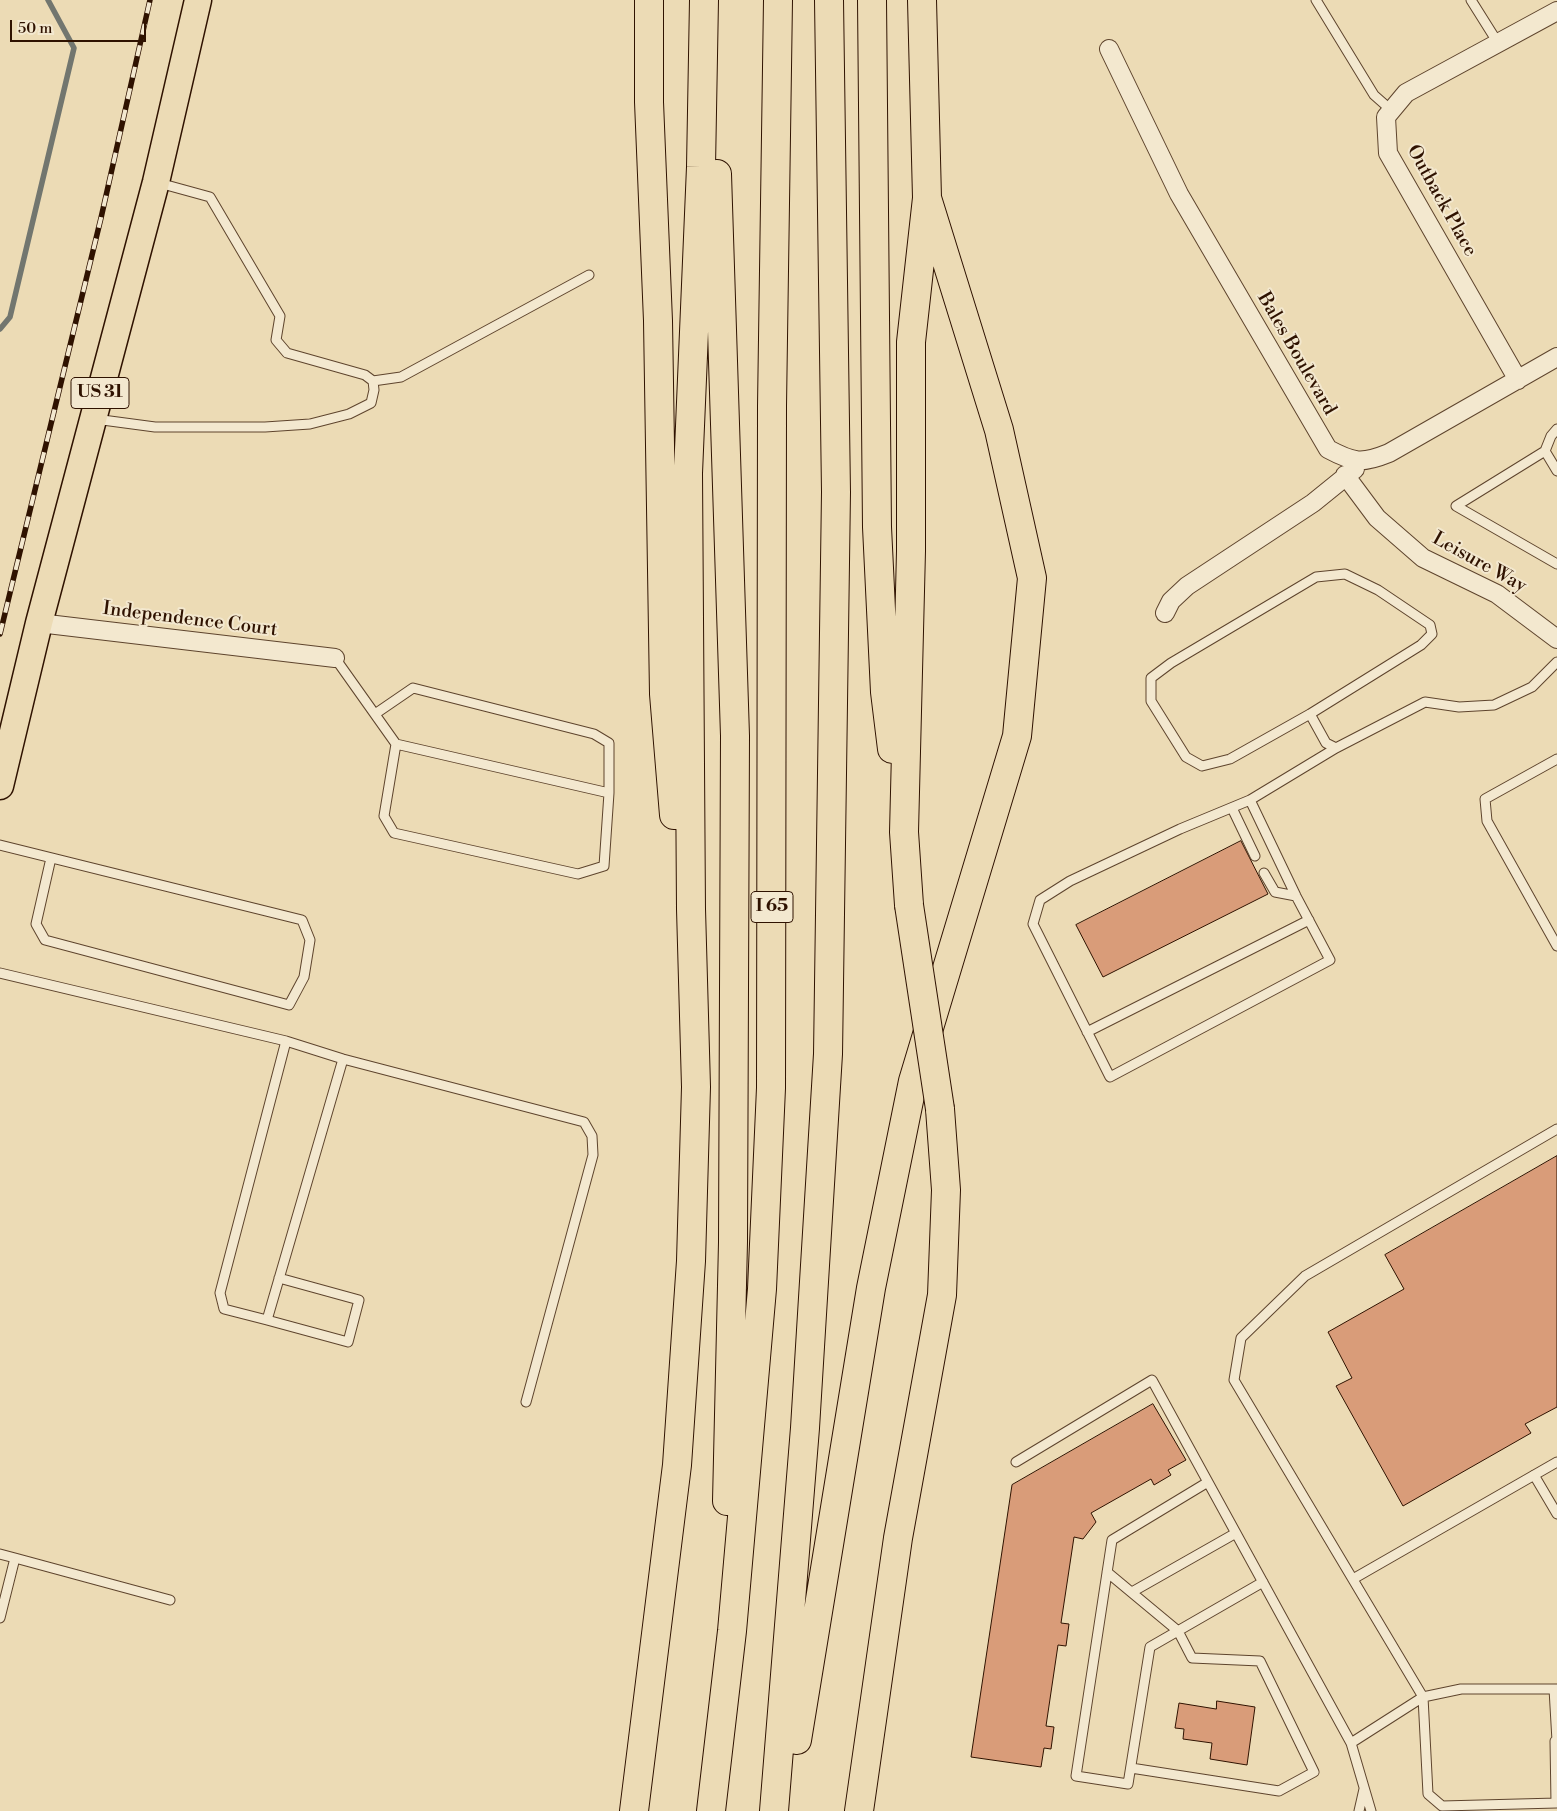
<!DOCTYPE html>
<style>
body{margin:0}
#map{position:relative;width:1557px;height:1811px;overflow:hidden;background:#ecdbb5;font-family:"Libre Bodoni",serif}
canvas{display:block}
.scale{position:absolute;left:10px;top:20px;width:136px;height:22px;box-sizing:border-box;border:2px solid #2f1200;border-top:0;padding-left:6px;font-size:15px;line-height:18px;white-space:nowrap;color:#2f1200;-webkit-text-stroke:4px #f3e8cf;paint-order:stroke}
</style>
<div id="map">
<canvas width="1557" height="1811"></canvas>
<div class="scale">50 m</div>
</div>
<script>
const context = document.querySelector('canvas').getContext('2d');
context.lineJoin = 'round';
function stroke(path, color, width, dash) { context.strokeStyle = color; context.lineWidth = width; context.lineCap = dash ? 'butt' : 'round'; context.setLineDash(dash || []); context.stroke(path); }
function fillPath(path, color) { context.fillStyle = color; context.fill(path, 'evenodd'); }
function drawText(font, color, halo, rows, align = 'center') {
  context.font = font + ' "Libre Bodoni",serif'; context.lineWidth = 4; context.setLineDash([]); context.textBaseline = 'middle'; context.strokeStyle = halo; context.fillStyle = color; for (const [text, x, y, turn = 0] of rows) {
    context.save(); context.translate(x, y); context.rotate((+turn || 0) * Math.PI / 180); context.textAlign = isNaN(turn) ? turn : align; if (halo) context.strokeText(text, 0, 0); context.fillText(text, 0, 0); context.restore();
  }
}
const stream = new Path2D(`
 M0,329L10,317L74,48L48,0`);
const building = new Path2D(`
 M1241,841L1268,894L1103,977L1076,925Z
 M1557,1156V1407L1525,1424L1531,1433L1403,1506L1336,1386L1352,1378L1328,1332L1404,1289L1385,1255Z
 M1153,1404L1186,1460L1168,1470L1171,1475L1154,1485L1151,1479L1091,1513L1096,1522L1083,1539L1074,1537L1061,1623L1069,1624L1066,1646L1058,1645L1046,1726L1054,1727L1051,1749L1044,1748L1041,1767L971,1757L1012,1485Z
 M1217,1701L1255,1707L1247,1765L1210,1759L1212,1743L1183,1739L1184,1729L1175,1728L1179,1703L1216,1709Z`);
const lane = new Path2D(`
 M1316,0L1374,95L1391,110
 M1471,0L1498,43
 M373,381L401,377L589,275
 M95,419L155,427H265L310,424L349,414L371,403L374,390L373,381L365,375L287,353L276,340L280,316L210,197L159,183
 M1557,429L1551,436L1545,451L1557,471
 M1545,451L1456,506L1557,564
 M1345,574L1378,590L1430,625L1432,634L1421,645L1310,714L1230,759L1202,766L1186,757L1151,701V678L1171,663L1316,577Z
 M335,658L396,744L609,793L604,866L578,874L394,833L384,816L396,744
 M375,714L413,688L594,734L609,743V793
 M1310,714L1326,743L1336,748L1425,702L1459,707L1494,705L1532,687L1557,662
 M1557,759L1485,799L1487,821L1557,946
 M1250,800L1296,896L1330,960L1110,1077L1033,924L1040,900L1070,881L1180,829L1250,800L1336,748
 M1232,808L1255,856
 M0,845L302,920L310,940L304,977L289,1005L45,940L36,924L51,858
 M1264,873L1275,892L1296,896
 M0,973L286,1041L343,1059L584,1122L592,1136L593,1155L526,1402
 M1087,1032L1309,920
 M286,1041L220,1293L224,1309L267,1320L343,1059
 M1557,1129L1305,1276L1241,1338L1234,1380L1423,1697L1428,1794L1442,1806L1557,1803
 M267,1320L348,1342L359,1300L279,1278
 M1016,1462L1152,1380L1351,1743L1371,1811
 M1534,1475L1557,1514
 M1208,1482L1112,1540L1076,1776L1128,1784L1150,1647L1263,1582
 M0,1554L15,1558L0,1618
 M15,1558L170,1600
 M1107,1572L1178,1631L1192,1658L1260,1661L1314,1772L1279,1791L1131,1768
 M1353,1579L1557,1462
 M1132,1592L1236,1533
 M1554,1689L1557,1741
 M1555,1741L1556,1803
 M1351,1743L1423,1697L1461,1689H1557
 M1359,1811L1364,1789`);
const street = new Path2D(`
 M1109,49L1179,194L1328,449C1354,463 1362,464 1389,453L1557,357
 M1518,380L1388,153L1386,117L1406,93L1557,11
 M1345,475L1377,518L1423,558L1497,594L1557,639
 M1165,613L1171,601L1187,586L1313,503L1355,469
 M39,623L335,658`);
const primary = new Path2D(`
 M0,786L39,623L156,182L198,0`);
const highway = new Path2D(`
 M649,0V102L658,321L664,694L674,815
 M872,0L877,527L885,692L892,749
 M717,174L735,736L733,1242L727,1501
 M909,905L904,832L911,551V342L927,198L922,0
 M797,1740L871,1288L913,1081L1017,736L1032,578L999,430L927,198
 M634,1811L677,1465L691,1261L696,1087L691,909L688,473L701,167L704,0
 M711,1811L732,1631L762,1289L771,1088L772,406L778,0
 M774,1811L805,1428L828,1054L836,492L829,0
 M859,1811L898,1538L942,1295L946,1190L940,1109`);
const rail = new Path2D(`
 M0,634L101,218L150,0`);
const highwayBridge = new Path2D(`
 M909,905L940,1109`);
const shields = [
 [100,393,58],
 [772,907,42]
];
const shieldNames = [
 ["US 31",100,393],
 ["I 65",772,907]
];
const streetNames = [
 ["Outback Place",1441,201,61],
 ["Bales Boulevard",1296,354,60],
 ["Leisure Way",1479,563,29],
 ["Independence Court",190,620,7]
];
stroke(stream, '#72766f', 5.5);
fillPath(building, '#d99c79');
stroke(building, '#2f1200', 1);
stroke(lane, '#5e442d', 11);
stroke(street, '#5e442d', 20);
stroke(primary, '#2f1200', 29);
stroke(highway, '#2f1200', 30);
stroke(lane, '#f3e8cf', 9);
stroke(street, '#f3e8cf', 18);
stroke(primary, '#ecdbb5', 26);
stroke(highway, '#ecdbb5', 28);
stroke(rail, '#2f1200', 5.5);
stroke(rail, '#f3e8cf', 4, [11]);
stroke(highwayBridge, '#2f1200', 30, []);
stroke(highwayBridge, '#ecdbb5', 28);
for (const [x, y, w] of shields) { const box = new Path2D(); box.roundRect(x - w / 2, y - 15.5, w, 31, 4); context.fillStyle = '#f3e8cf'; context.fill(box); stroke(box, '#2f1200', 1); }
drawText('bold 18px', '#2f1200', null, shieldNames);
drawText('19px', '#2f1200', '#f3e8cf', streetNames);
</script>
